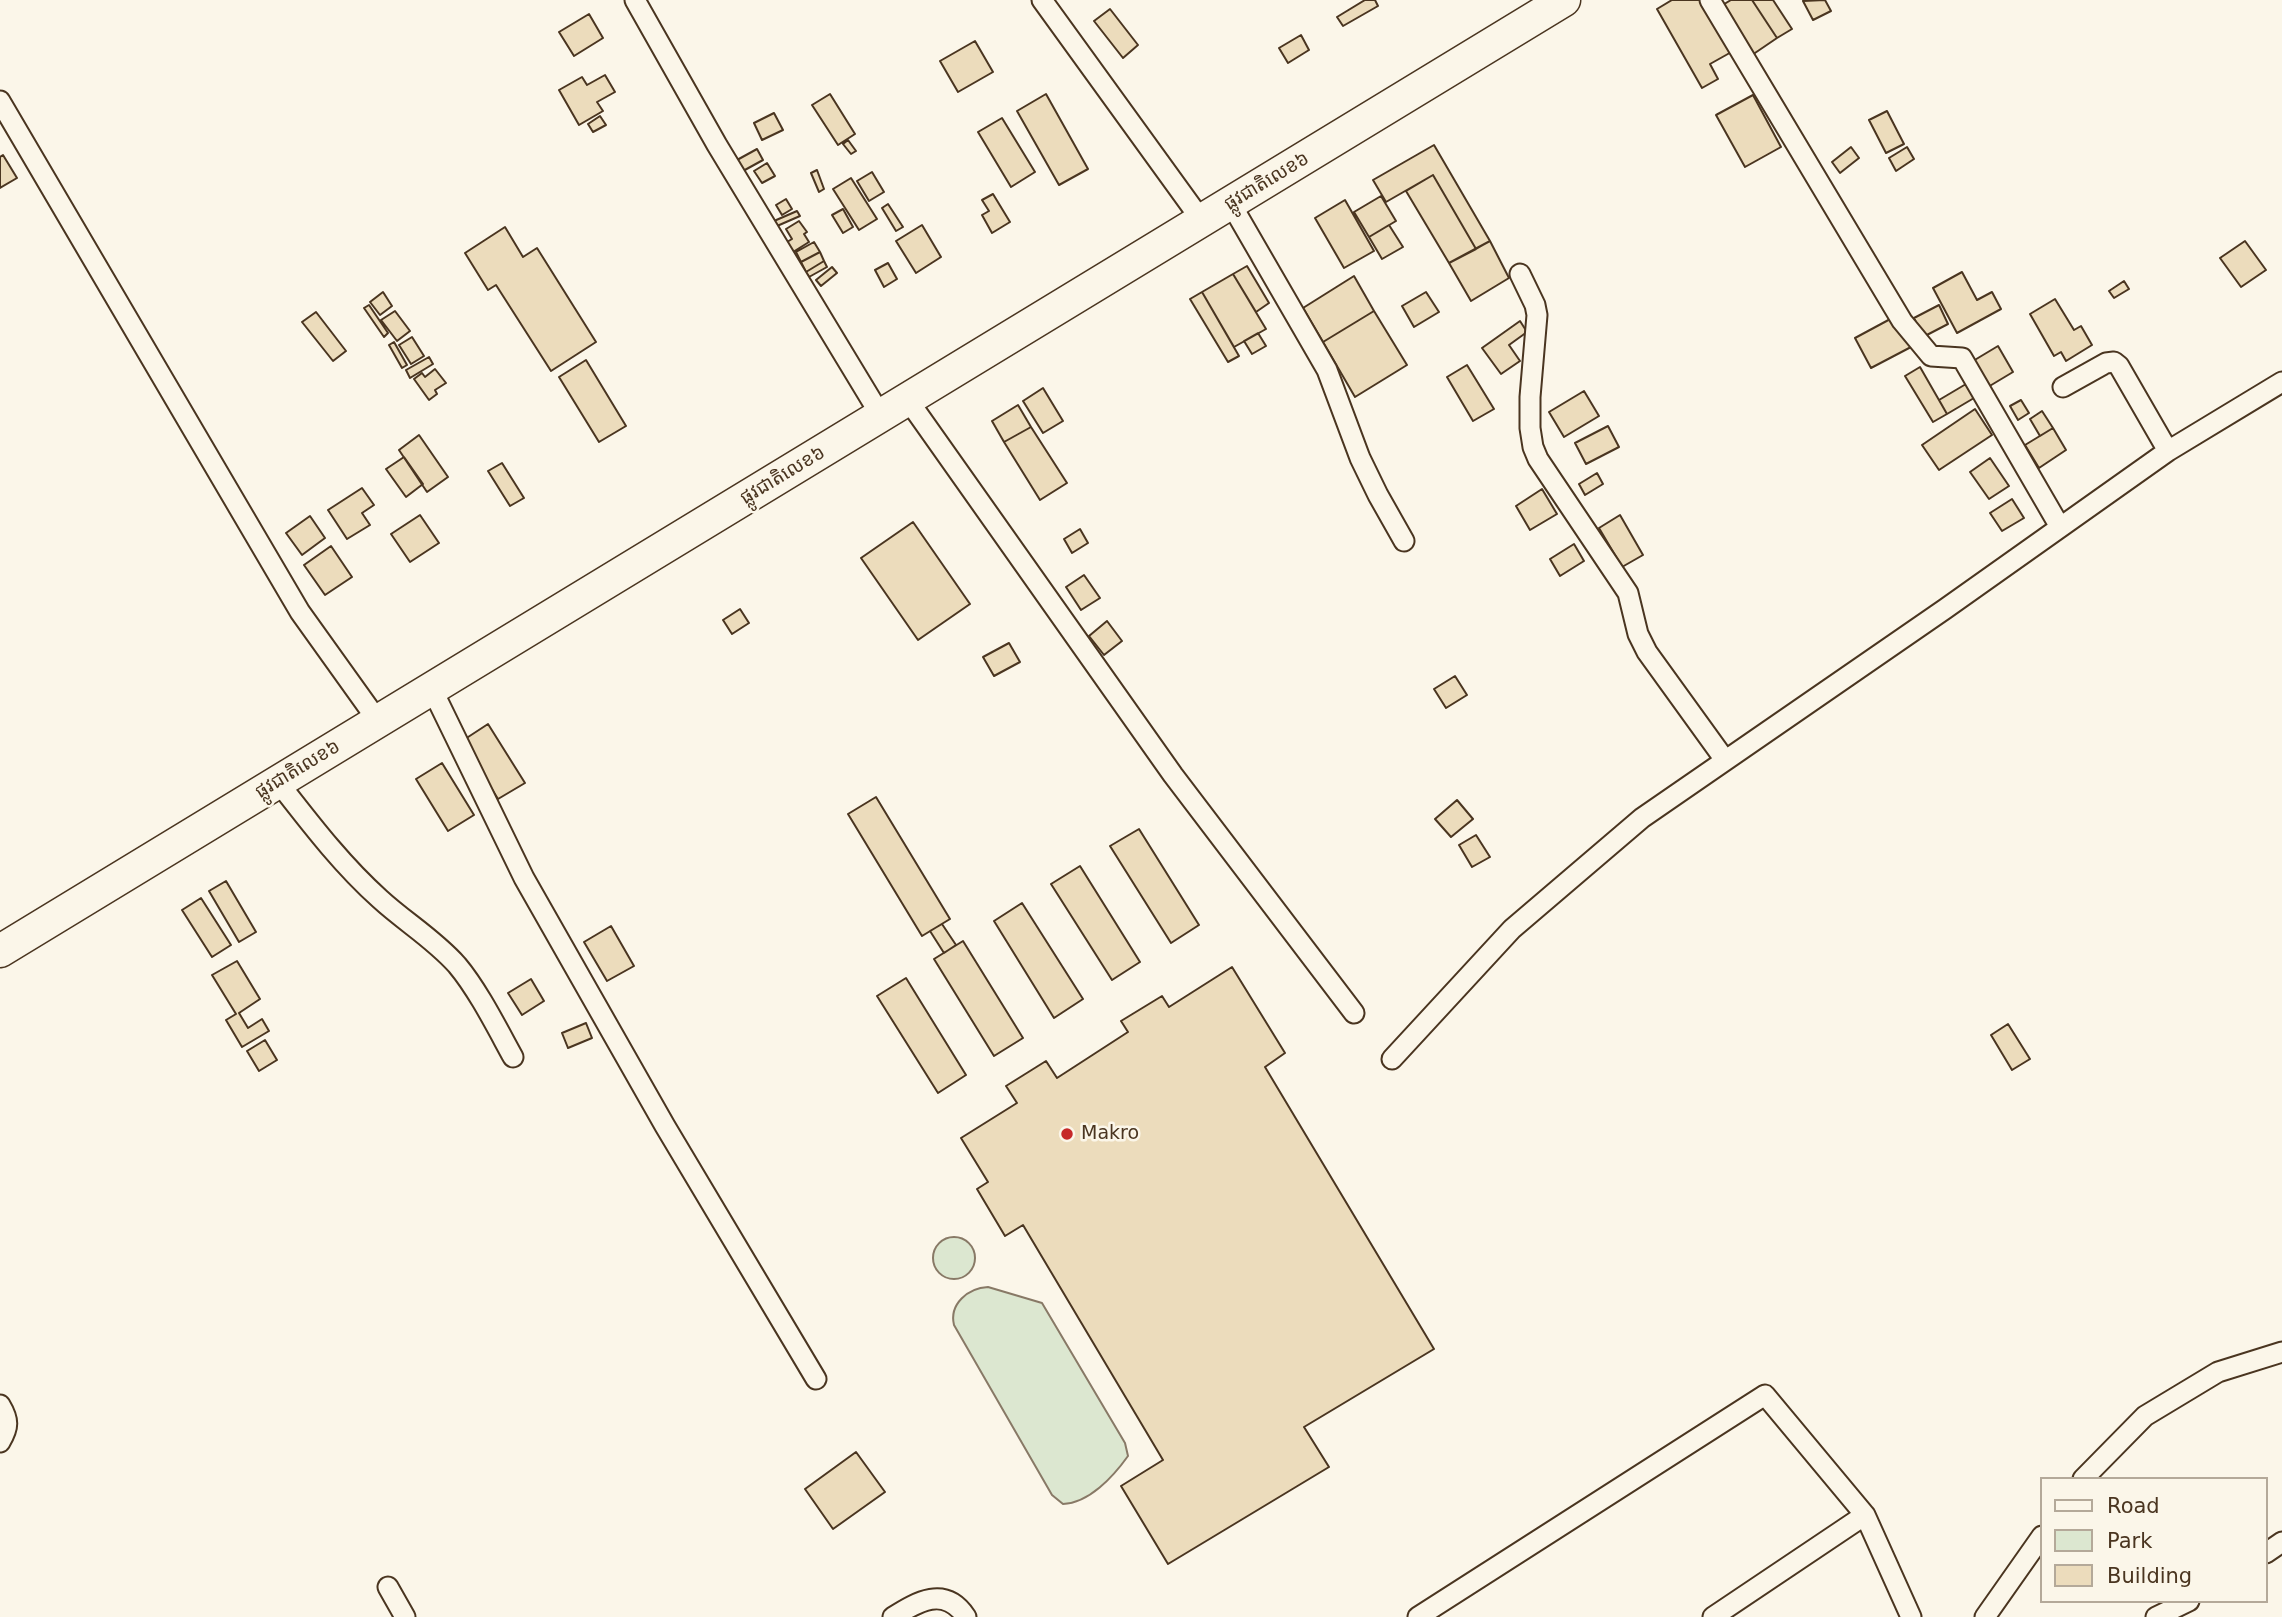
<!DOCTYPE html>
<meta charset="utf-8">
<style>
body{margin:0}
#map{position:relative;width:2282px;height:1617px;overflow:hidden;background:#fbf6e9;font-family:"DejaVu Sans",sans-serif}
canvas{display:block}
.legend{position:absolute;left:2040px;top:1477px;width:228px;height:126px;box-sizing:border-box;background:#fbf6e9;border:2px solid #b4a999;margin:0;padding:9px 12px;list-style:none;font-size:21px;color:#4a3520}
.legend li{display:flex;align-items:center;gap:14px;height:35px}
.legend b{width:35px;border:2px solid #b4a999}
</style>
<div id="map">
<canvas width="2282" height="1617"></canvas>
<ul class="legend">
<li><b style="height:9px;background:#fbf6e9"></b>Road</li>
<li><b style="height:19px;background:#dce7d0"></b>Park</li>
<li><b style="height:19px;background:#ecdcbc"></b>Building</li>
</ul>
</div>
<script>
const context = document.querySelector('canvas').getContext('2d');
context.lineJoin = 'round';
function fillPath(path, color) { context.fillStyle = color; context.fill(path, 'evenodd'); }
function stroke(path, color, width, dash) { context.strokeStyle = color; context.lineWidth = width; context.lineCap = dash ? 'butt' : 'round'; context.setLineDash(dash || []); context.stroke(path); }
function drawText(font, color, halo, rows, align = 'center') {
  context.font = font + ' "DejaVu Sans","Noto Sans Khmer",sans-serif'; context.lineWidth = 5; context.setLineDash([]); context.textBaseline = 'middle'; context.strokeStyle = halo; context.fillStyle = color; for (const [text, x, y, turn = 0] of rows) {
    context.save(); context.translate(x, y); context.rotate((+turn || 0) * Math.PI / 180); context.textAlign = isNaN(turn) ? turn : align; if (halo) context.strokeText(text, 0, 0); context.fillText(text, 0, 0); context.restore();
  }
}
const green = new Path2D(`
 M933 1258a21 21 0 1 1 42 0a21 21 0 1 1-42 0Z
 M988,1287L1042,1303L1125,1443L1128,1456C1113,1477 1089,1503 1063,1504L1052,1495L954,1325C949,1304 968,1288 988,1287Z`);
const building = new Path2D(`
 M1365,0H1375L1378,6L1343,26L1337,17Z
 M1672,0H1707L1735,50L1710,64L1718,79L1702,88L1657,9Z
 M1731,0H1752L1777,38L1752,55L1721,6Z
 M1752,0H1773L1792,29L1777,38Z
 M1825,0L1831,11L1813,20L1803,1Z
 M1110,9L1138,45L1123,58L1094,21Z
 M589,14L603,38L574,56L559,32Z
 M1301,35L1309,50L1288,63L1279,48Z
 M975,41L993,72L958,92L940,61Z
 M605,75L615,92L597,102L603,111L579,125L559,90L582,77L587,85Z
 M830,94L855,134L838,145L812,105Z
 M1046,94L1088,169L1059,185L1017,111Z
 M1753,95L1781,147L1745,167L1716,115Z
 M1887,111L1904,144L1886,153L1869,120Z
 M774,113L783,130L762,140L754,123Z
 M600,116L606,125L593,132L588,124Z
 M1002,118L1035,172L1011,187L978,132Z
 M848,140L856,151L851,154L843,144Z
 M1434,145L1490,241L1476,249L1433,175L1386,202L1373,180Z
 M1851,147L1859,158L1840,173L1832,162Z
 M1907,147L1914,159L1896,171L1889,158Z
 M757,149L763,160L743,171L737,160Z
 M3,155L17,178L0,188V157Z
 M767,163L775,176L762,183L754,171Z
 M817,170L824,189L819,192L811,173Z
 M872,172L884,192L869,201L857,181Z
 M1433,175L1476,249L1449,263L1406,191Z
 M851,178L877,219L859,230L833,189Z
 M993,194L1010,222L992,233L982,215L989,211L982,200Z
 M1381,196L1396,221L1369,237L1354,212Z
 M786,199L792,209L782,215L776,205Z
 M1345,200L1374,251L1344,268L1315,218Z
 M888,204L903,227L896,231L882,208Z
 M843,209L853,227L843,233L832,215Z
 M797,211L800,216L777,226L774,221Z
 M799,221L807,232L804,234L809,242L793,252L787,242L792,239L786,229Z
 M922,225L941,257L916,273L896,241Z
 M1389,225L1403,247L1382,259L1369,237Z
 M505,227L523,257L537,248L596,342L551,371L496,285L488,290L465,253Z
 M1490,241L1509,278L1471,301L1449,263Z
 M2245,241L2266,270L2241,287L2220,258Z
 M814,242L820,252L801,262L796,252Z
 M820,252L824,261L806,272L801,262Z
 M824,261L827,267L809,277L806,272Z
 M888,263L897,279L884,287L875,270Z
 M1247,266L1269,303L1256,312L1233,274Z
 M832,267L837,273L821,286L816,280Z
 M1962,272L1977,300L1992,292L2001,309L1957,333L1933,288Z
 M1233,274L1266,329L1234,347L1202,292Z
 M1354,276L1374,311L1323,342L1303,308Z
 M2124,281L2129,289L2114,298L2109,291Z
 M383,292L392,306L380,315L370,302Z
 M1202,292L1239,356L1228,362L1190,299Z
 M1426,292L1439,312L1414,327L1402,306Z
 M2055,299L2074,330L2081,326L2092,345L2066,361L2061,352L2054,356L2030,314Z
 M369,305L388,333L384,337L364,308Z
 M1939,305L1948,324L1923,337L1914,318Z
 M395,311L410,331L397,341L381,320Z
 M1374,311L1407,365L1355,397L1323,342Z
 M316,312L346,351L333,361L302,322Z
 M1894,317L1911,347L1871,368L1855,338Z
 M1520,321L1527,332L1509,345L1520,361L1501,374L1482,348Z
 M1258,333L1266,346L1252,354L1244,341Z
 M412,337L424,356L411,364L399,345Z
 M394,342L407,365L402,368L389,345Z
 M1998,346L2013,372L1988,387L1973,361Z
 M429,357L433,364L410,378L406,370Z
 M586,360L626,426L599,442L559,377Z
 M1467,365L1494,409L1473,421L1447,377Z
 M1920,367L1947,414L1933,422L1905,376Z
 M435,369L446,383L435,390L437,394L429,400L414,379L422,373L425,377Z
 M1966,384L1974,398L1947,414L1939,400Z
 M1043,388L1063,421L1043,433L1023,401Z
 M1584,391L1599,416L1564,437L1549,412Z
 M2021,400L2029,413L2018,420L2010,406Z
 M1018,405L1031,427L1004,442L992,421Z
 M1975,409L1992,435L1939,470L1922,445Z
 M2042,411L2053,428L2040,436L2030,419Z
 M1608,426L1619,447L1586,464L1575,443Z
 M1031,427L1067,483L1040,500L1004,442Z
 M2053,428L2066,450L2039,468L2025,445Z
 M419,435L448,477L427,492L399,450Z
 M404,457L423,484L406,497L386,469Z
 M1990,458L2009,486L1989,499L1970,472Z
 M502,463L524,498L510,506L488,471Z
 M1597,473L1603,484L1585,495L1579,484Z
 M362,488L374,505L362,513L370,525L347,539L328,510Z
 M1542,489L1557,514L1530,530L1516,506Z
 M2012,499L2024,518L2002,531L1990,513Z
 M420,515L439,543L410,562L391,534Z
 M1620,515L1643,555L1622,567L1599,528Z
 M310,516L325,538L302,555L286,533Z
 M913,522L970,604L918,640L861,558Z
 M1080,529L1088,543L1072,553L1064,539Z
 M1574,544L1584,561L1560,576L1550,559Z
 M331,546L352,577L325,595L304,565Z
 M1084,575L1100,598L1081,610L1066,587Z
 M740,609L749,623L732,634L723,620Z
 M1107,621L1122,641L1104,655L1089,636Z
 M1009,643L1020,662L994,676L983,657Z
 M1455,676L1467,695L1446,708L1434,689Z
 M488,724L525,783L498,799L462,741Z
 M442,763L474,815L448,831L416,779Z
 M876,797L950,919L922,936L848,814Z
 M1457,800L1473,819L1451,837L1435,819Z
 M1139,829L1199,925L1171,943L1110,846Z
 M1476,835L1490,857L1472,867L1459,845Z
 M1080,866L1140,962L1112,980L1051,884Z
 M226,881L256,932L239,942L209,891Z
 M201,898L231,945L212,957L182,910Z
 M1022,903L1083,999L1054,1018L994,921Z
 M942,924L956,945L944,953L930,931Z
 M611,926L634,966L607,981L584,942Z
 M963,941L1023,1038L994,1056L934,959Z
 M237,961L260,999L239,1013L248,1028L262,1019L269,1031L242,1047L226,1020L236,1014L212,975Z
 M1232,967L1285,1053L1265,1067L1434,1349L1304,1427L1329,1467L1168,1564L1121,1486L1163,1460L1023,1225L1005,1236L977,1189L988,1182L961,1138L1017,1103L1006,1086L1046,1061L1057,1078L1128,1032L1121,1021L1162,996L1169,1007Z
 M906,978L966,1075L938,1093L877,996Z
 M531,979L544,1001L522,1015L508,993Z
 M586,1023L592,1038L568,1048L562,1033Z
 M2008,1024L2030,1059L2012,1070L1991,1035Z
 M265,1040L277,1060L259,1071L247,1051Z
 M856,1452L885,1492L833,1529L805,1489Z`);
const minor = new Path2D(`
 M635,0L717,145L881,416
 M1042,0L1202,221
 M1710,0L1902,321L1931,356L1962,358L2060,527
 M0,101L300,612L378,721
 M1231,204L1327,370L1360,458L1378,495L1404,541
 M1520,274L1535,305L1537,315L1530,397V428L1533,447L1538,459L1628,593L1638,634L1647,652L1725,760
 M2063,387L2106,363L2114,362L2119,366L2168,451
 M908,400L1173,775L1354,1013
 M432,689L524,878L665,1126L816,1379
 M278,782C310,823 341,864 380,899C405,922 434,939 457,965C478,990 497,1028 513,1057
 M1392,1059L1512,929L1642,818L1945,609L2168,451L2282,382
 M0,1405C9,1420 9,1427 0,1442
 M2083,1479L2145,1416L2218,1372L2282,1352
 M2266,1553L2282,1542
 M388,1587L405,1617
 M893,1617C917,1602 945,1585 966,1617
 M1418,1617L1765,1395L1865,1515L1911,1617
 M1713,1617L1865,1515
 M1985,1617L2042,1536
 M2156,1617L2189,1601`);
const trunk = new Path2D(`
 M0,951L1564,0`);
const markers = [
 [1067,1134,7,"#c62828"]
];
const streetNames = [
 ["ផ្លូវជាតិលេខ៦",1267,182,-31],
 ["ផ្លូវជាតិលេខ៦",783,476,-31],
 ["ផ្លូវជាតិលេខ៦",298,770,-31]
];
const poiNames = [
 ["Makro",1081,1134]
];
fillPath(green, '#dce7d0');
stroke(green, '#887966', 2);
fillPath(building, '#ecdcbc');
stroke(building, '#4a3520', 2);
stroke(minor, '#4a3520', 23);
stroke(trunk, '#4a3520', 35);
stroke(minor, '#fbf6e9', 19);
stroke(trunk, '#fbf6e9', 32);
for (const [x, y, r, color] of markers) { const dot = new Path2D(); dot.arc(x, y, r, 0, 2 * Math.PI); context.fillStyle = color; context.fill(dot); stroke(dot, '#fbf6e9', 2.5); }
drawText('19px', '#4a3520', '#fbf6e9', streetNames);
drawText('19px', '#4a3520', '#fbf6e9', poiNames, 'left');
</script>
